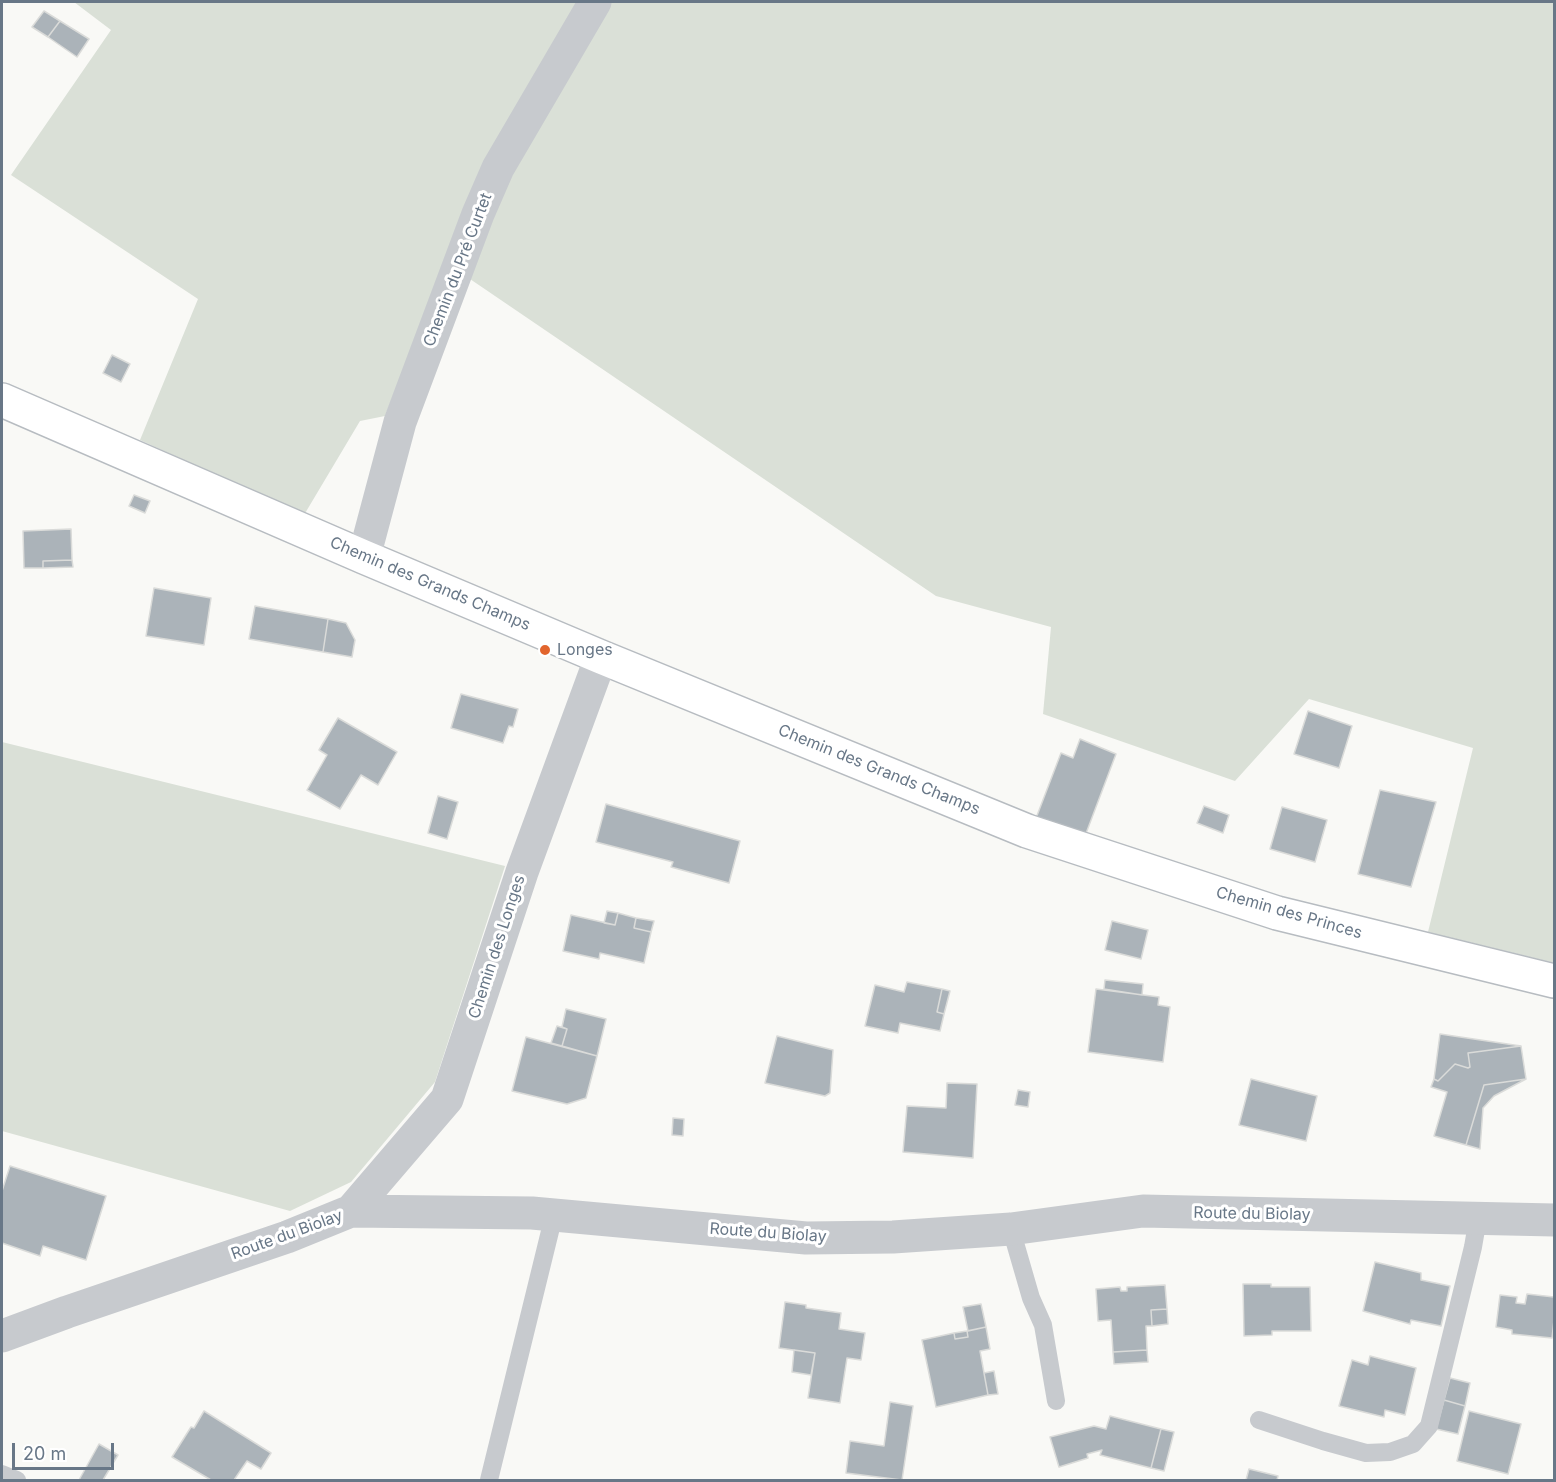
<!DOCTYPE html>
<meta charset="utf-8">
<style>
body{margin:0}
#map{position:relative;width:1556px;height:1482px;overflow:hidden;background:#f9f9f6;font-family:Inter,sans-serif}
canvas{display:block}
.frame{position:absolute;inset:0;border:3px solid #687787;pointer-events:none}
.scale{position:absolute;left:12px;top:1443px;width:102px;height:27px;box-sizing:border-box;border:3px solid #687787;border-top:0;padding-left:8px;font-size:18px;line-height:21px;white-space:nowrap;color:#687787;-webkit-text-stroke:4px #fff;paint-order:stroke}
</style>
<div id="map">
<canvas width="1556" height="1482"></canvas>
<div class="frame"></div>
<div class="scale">20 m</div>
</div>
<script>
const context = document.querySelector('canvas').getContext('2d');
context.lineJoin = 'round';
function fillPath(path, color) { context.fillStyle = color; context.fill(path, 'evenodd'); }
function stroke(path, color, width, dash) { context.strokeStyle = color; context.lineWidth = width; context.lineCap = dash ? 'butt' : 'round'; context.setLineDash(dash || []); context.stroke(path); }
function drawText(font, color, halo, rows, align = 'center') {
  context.font = font + ' Inter,sans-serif'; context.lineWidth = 6; context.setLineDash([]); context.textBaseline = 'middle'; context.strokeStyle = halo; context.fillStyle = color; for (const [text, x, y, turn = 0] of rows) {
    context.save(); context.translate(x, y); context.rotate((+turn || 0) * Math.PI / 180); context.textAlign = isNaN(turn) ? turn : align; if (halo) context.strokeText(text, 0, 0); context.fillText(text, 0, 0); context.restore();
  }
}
const green = new Path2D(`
 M74,2H1554V963L1428,932L1473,748L1309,699L1235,781L1043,714L1051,627L936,596L445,262L385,416L360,421L304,515L140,440L198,299L11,175L111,30Z
 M2,742L505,866L435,1082L351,1182L290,1211L2,1131Z`);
const building = new Path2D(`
 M44,11L60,21L48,37L32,27Z
 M60,21L89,39L77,57L48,37Z
 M112,355L130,364L121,382L103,373Z
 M134,495L150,501L145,513L129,506Z
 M71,529L72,560L43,561V568H24L23,531Z
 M72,560L73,567L43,568V561Z
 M154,588L211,598L204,645L146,636Z
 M255,606L328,619L323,652L249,639Z
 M328,619L346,623L355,640L352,657L323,652Z
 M461,694L518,709L513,727L509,726L503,743L451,728Z
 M1308,711L1352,726L1339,768L1294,754Z
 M338,718L397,752L378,785L361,775L340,809L307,790L327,755L319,750Z
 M1080,739L1116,754L1082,844L1033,826L1061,753L1073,758Z
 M1380,790L1436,802L1411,887L1358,874Z
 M438,796L458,802L447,839L428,833Z
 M606,804L740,841L729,883L671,867L673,862L596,842Z
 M1204,806L1229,815L1223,833L1197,823Z
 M1282,807L1327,820L1315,862L1270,849Z
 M607,911L618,913L615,925L604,923Z
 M618,913L636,918L634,928L651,932L644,963L600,953L599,959L563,951L571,915L615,925Z
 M636,918L654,921L651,932L634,928Z
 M1112,921L1148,930L1141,959L1105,950Z
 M1105,980L1143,984L1142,995L1104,989Z
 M907,982L942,989L937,1012L944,1014L940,1031L900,1023L898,1033L865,1026L875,985L904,992Z
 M942,989L950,991L944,1014L937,1012Z
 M1096,989L1159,997L1158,1005L1170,1007L1163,1062L1088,1052Z
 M566,1009L606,1019L597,1056L562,1046L567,1029L562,1027Z
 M557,1026L567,1029L562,1046L551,1043Z
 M1440,1034L1521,1046L1468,1053L1470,1067L1468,1068L1455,1064L1438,1081L1434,1079Z
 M777,1036L833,1050L830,1093L825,1096L765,1083Z
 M526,1037L597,1056L586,1098L567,1104L512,1091Z
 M1521,1046L1526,1079L1484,1085L1466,1145L1434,1136L1447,1092L1431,1087L1434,1079L1438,1081L1455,1064L1468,1068L1470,1067L1468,1053Z
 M1251,1079L1317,1096L1306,1141L1239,1125Z
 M1526,1079L1494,1096L1483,1108L1480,1149L1466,1145L1484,1085Z
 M947,1083L977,1084L973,1158L903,1152L907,1106L946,1108Z
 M1018,1090L1030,1092L1028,1107L1015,1105Z
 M673,1118L684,1119L683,1136L672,1135Z
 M10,1166L106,1196L86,1260L43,1246L40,1256L2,1243V1191Z
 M1375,1262L1421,1273V1280L1450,1286L1441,1326L1411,1320L1410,1324L1363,1311Z
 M1243,1284H1271V1287H1310L1311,1331H1272V1335L1244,1336Z
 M1165,1285L1167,1309L1151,1310L1152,1326H1146L1147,1350L1113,1352L1111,1320L1098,1321L1096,1289L1120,1287L1121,1291H1127V1287Z
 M1527,1294L1554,1297V1320L1552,1338L1512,1334V1330L1496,1327L1500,1295L1517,1297L1516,1303L1525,1304Z
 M785,1302L806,1305V1308L841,1313L839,1329L865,1333L861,1360L847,1358L840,1403L808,1398L815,1353L779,1348Z
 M981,1304L986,1327L968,1331L963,1307Z
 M1167,1309L1168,1324L1152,1326L1151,1310Z
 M986,1327L990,1349L980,1351L988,1395L936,1407L922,1340L954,1333L955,1339L968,1337L967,1331Z
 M967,1331L968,1337L955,1339L954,1333Z
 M794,1350L815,1353L811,1375L792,1372Z
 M1147,1350L1148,1362L1114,1364L1113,1352Z
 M1370,1356L1416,1368L1405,1415L1385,1410L1384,1417L1339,1406L1352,1360L1368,1365Z
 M994,1371L998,1394L988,1395L984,1373Z
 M1450,1378L1470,1383L1465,1406L1444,1400Z
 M1444,1400L1465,1406L1458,1434L1436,1429Z
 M890,1402L913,1406L902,1480L846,1473L850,1441L884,1446Z
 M204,1411L271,1453L261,1469L247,1461L234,1480H211L172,1457L191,1427L194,1428Z
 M1469,1411L1521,1424L1508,1474L1457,1461Z
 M1110,1416L1161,1429L1151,1468L1100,1455L1102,1450L1087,1454L1088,1458L1059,1467L1050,1437L1094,1426L1106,1429Z
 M1161,1429L1174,1432L1164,1471L1151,1468Z
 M99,1444L118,1455L103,1480H79Z
 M1249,1469L1278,1476L1277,1480H1246Z`);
const lane = new Path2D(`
 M1011,1229L1031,1298L1043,1325L1056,1401
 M1259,1420L1323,1441L1366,1453L1390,1452L1413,1444L1429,1426L1473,1247L1478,1218
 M2,1474L17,1480
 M489,1480L554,1215`);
const street = new Path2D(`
 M364,557L400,422L478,214L498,168L595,2
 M351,1211L447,1099L522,872L601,657
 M2,1336L67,1312L287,1237L351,1211L532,1213L806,1238L893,1237L1011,1229L1143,1211L1554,1220`);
const secondary = new Path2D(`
 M2,400L364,557L601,657L1027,831L1277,913L1554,981`);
const markers = [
 [545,650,6,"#e2652d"]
];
const streetNames = [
 ["Chemin du Pré Curtet",458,270,-69],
 ["Chemin des Grands Champs",430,584,23],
 ["Chemin des Grands Champs",879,770,22],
 ["Chemin des Princes",1289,913,16],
 ["Chemin des Longes",497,947,-72],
 ["Route du Biolay",1252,1214,1],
 ["Route du Biolay",768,1233,4],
 ["Route du Biolay",287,1235,-20]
];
const poiNames = [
 ["Longes",557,650]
];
fillPath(green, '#dae0d7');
fillPath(building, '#abb3b9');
stroke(building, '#dadbd9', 1.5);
stroke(secondary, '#b7bcc1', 36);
stroke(lane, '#c7cace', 18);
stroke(street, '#c7cace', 33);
stroke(secondary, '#fff', 33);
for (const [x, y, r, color] of markers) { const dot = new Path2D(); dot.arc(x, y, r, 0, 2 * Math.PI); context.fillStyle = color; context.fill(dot); stroke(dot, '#fff', 2); }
drawText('16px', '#687787', '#fff', streetNames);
drawText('16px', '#687787', '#fff', poiNames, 'left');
</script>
